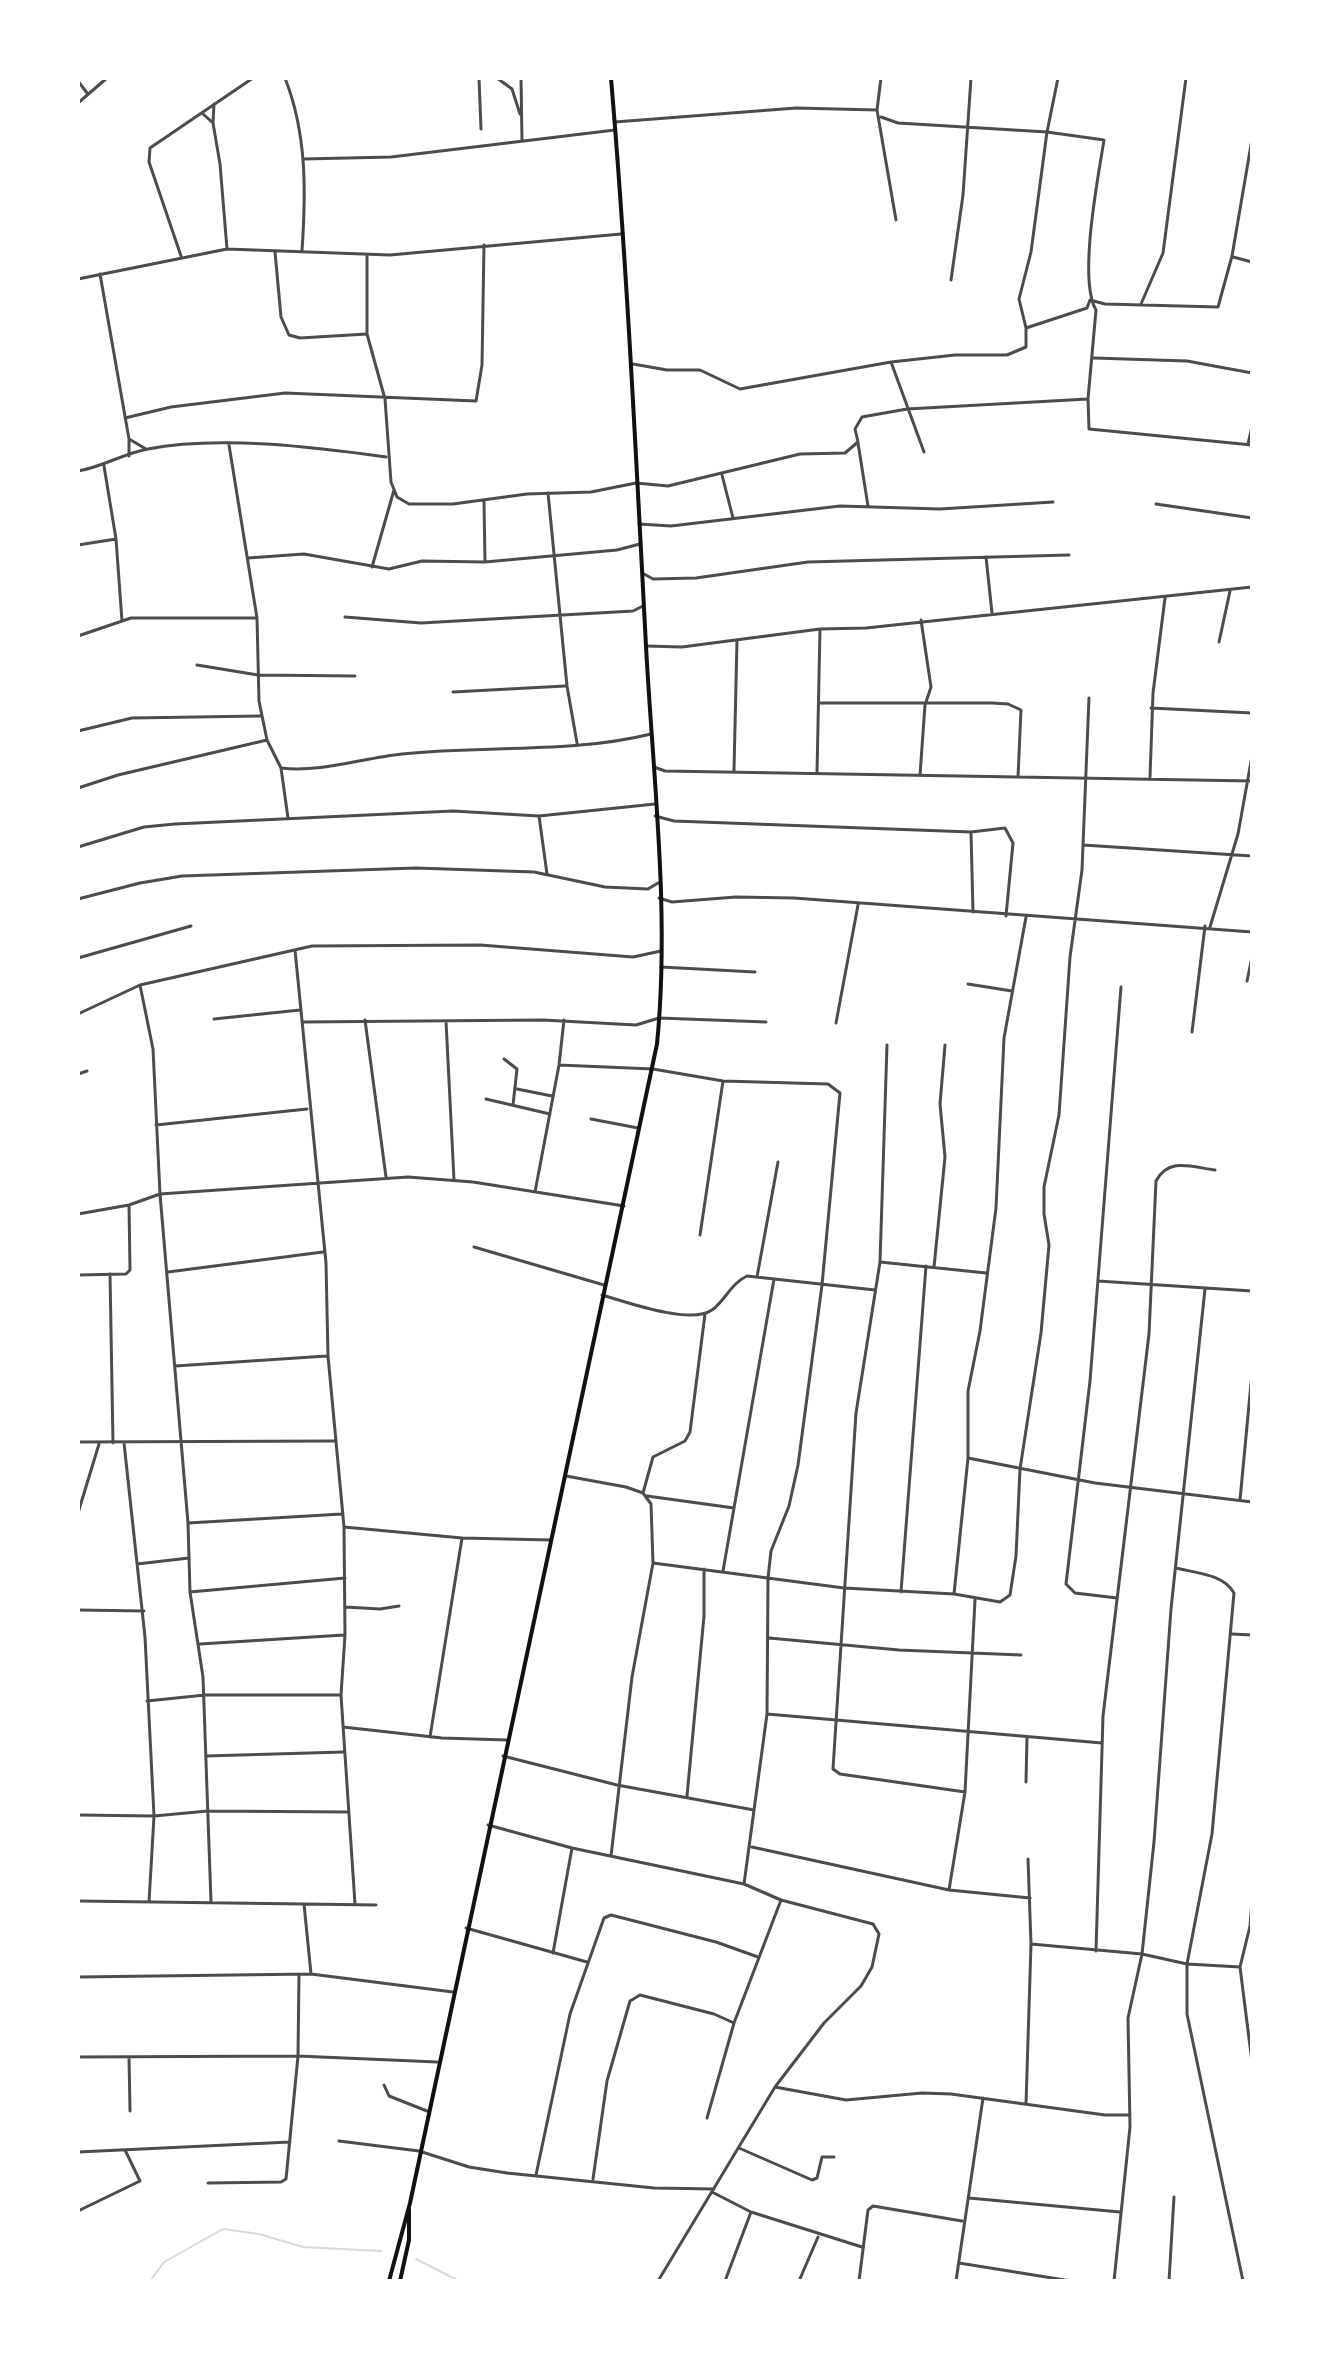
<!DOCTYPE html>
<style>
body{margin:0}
#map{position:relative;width:1330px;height:2359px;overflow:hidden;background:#fff;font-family:"Archivo Narrow",sans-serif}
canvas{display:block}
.frame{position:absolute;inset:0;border:80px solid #fff;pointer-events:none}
</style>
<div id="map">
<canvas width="1330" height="2359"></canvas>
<div class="frame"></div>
</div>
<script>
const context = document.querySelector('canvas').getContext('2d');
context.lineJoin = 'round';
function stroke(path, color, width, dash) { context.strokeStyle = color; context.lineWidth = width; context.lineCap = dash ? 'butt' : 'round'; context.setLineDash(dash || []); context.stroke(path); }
const stream = new Path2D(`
 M416,2259L459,2281
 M150,2281L164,2262L223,2229L259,2234L303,2247L381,2251`);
const minor = new Path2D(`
 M285,78C307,134 306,192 302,251
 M479,78L481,129
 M497,78L512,89L520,114
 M521,78L522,141
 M881,78L877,110L896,220
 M78,81L87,93
 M78,103L107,78
 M214,104L213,123L220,164L227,249
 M202,113L213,123
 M881,117L898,123L1047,132L1104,140C1098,178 1078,280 1096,310L1088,399L1089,429L1252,445
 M615,122L796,108L877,110
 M304,159L391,157L615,130
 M275,252L281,317L289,335L300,338L367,334
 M367,255V334L385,399L391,482L397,497L409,504H453L527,494L591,492L636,483L668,486L800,454L845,453L858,442L855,429L862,417L907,409L1088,399
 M181,256L149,162L150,148L253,78
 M1233,257L1252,262
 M100,274L129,439V456
 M78,279L227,249L390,255L621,234
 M951,280L963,195L971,78
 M1090,300L1105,304L1218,307L1232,256L1252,139
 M1141,304L1163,253L1186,78
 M1026,328L1019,299L1031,252L1047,132L1058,78
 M1094,358L1187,361L1252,373
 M891,362L924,452
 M633,364L667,370H700L740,389L891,362L955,355H1007L1026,347V328L1087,308L1090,300
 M125,418L171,407L285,393L476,401L482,365L484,245
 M129,439L146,449
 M858,443L868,506
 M1248,444L1252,426
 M229,445L257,618L259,701L267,740L281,768L288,818
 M104,466L116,539L122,621
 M78,471C103,467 124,453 148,449C217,435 315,447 386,457
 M722,475L733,518
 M548,493L567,686L577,743
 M484,502L485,562
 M1156,504L1252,518
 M639,524L671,526L840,506L940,509L1053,502
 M78,545L116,539
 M986,557L992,613
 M248,558L304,554L389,569L422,561L485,562L617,550L640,544
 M372,567L394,490
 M644,574L653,579L696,578L808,562L1069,555
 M345,617L421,623L633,611L643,606
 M78,636L131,618H257
 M1219,642L1230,591
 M646,646L682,647L820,629L866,628L1252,587
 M197,665L258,675L355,676
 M453,692L565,686
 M819,703H992L1008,704L1021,710L1018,777
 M1151,708L1252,713
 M78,731L132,718L260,716
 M654,767L665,771L1252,781
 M281,768C320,773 363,758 402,754C485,745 570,754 651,734
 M734,770L737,640
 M817,773L820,629
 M920,775L925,705L931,687L921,620
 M1150,777L1153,693L1165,598
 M78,788L118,775L267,740
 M539,816L547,874
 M655,816L674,821L971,832L1005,828L1013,843L1006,916
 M971,832L973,912
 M1083,845L1252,856
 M78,847L144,827L175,824L453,811L539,816L655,804
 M659,898L672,902L736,897L794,898L1252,932
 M78,899L140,883L182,876L416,868L534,872L605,887L648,889L658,883
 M1210,927L1238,834L1252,756
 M295,950L326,1263L328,1356L344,1527L345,1635L341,1695L355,1904
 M78,958L191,926
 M661,967L755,972
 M1247,981L1252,957
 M968,984L1012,991
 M140,985L153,1049L160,1194L188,1523L190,1592L203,1677L211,1902
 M78,1014L140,985L312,946L480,945L633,957L661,951
 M214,1019L300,1010
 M365,1020L386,1177
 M446,1021L454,1180
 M302,1022L543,1020L636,1025L659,1018L766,1022
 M836,1023L858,905
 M1192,1032L1205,926
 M887,1045L880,1262L856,1413L833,1769L840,1774L965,1792
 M504,1059L517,1069L513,1105
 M559,1065L653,1069L723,1081L828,1084L840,1093L822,1285L798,1465L789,1506L771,1551L768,1578L767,1714L744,1884
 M78,1074L87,1071
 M517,1089L552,1096
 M486,1099L550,1114
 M591,1119L638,1128
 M156,1125L307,1109
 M535,1192L559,1065L564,1020
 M78,1214L129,1205L160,1194L408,1177L473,1182L624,1206
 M700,1235L723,1081
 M474,1247L604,1285
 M880,1262L986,1273
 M934,1267L945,1157L940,1104L945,1045
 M168,1272L323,1252
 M110,1274L113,1443
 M78,1275L126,1274L130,1270L129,1205
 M757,1277L778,1162
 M1098,1281L1252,1291
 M602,1295C626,1302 690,1325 712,1310C725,1301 731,1283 747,1276L875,1290
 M175,1366L327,1356
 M78,1442L334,1441
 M124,1443L145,1637L154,1816L149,1902
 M968,1458L1095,1483L1252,1502
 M566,1476L626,1487L643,1493L651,1504L653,1563L632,1677L611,1856
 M643,1493L653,1457L685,1441L690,1432L705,1314
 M647,1496L734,1508
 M1240,1500L1252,1373
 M78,1513L99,1444
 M188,1523L342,1514
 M344,1527L462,1538L551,1540
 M653,1563L844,1588L954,1594L1000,1602L1010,1595L1016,1556L1020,1469L1041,1333L1049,1245L1044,1214V1187L1059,1115L1070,957L1082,870L1089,698
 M137,1564L189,1558
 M1176,1568C1195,1573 1224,1574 1234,1593L1212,1834L1187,1964V2014L1243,2281
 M723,1571L774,1279
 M190,1592L345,1578
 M901,1592L926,1266
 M954,1594L968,1458V1391L980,1331L996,1208L1004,1038L1026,917
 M1117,1598L1075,1593L1066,1584L1090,1381L1121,987
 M345,1607L380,1609L399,1606
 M78,1610L144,1611
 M1232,1634L1252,1635
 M769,1638L899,1650L1021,1655
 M200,1644L344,1635
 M147,1701L205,1695H341
 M767,1714L1102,1743
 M343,1727L442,1738L507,1740
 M430,1737L462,1538
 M206,1756L343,1752
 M503,1756L617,1785L754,1810
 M1026,1782L1027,1737
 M687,1796L704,1616V1569
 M78,1815L154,1816L208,1811L348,1812
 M488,1825L572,1848L744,1884L781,1900L873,1924L879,1934L872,1967L861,1986L824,2023L775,2087L658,2281
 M752,1847L949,1890L1030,1898
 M949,1890L965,1792L975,1600
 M1252,1900L1250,1926L1240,1967L1252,2062
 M78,1901L304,1904L311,1974
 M304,1904L376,1905
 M466,1928L587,1962
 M1031,1944L1142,1954L1187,1964L1240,1967
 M1096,1951L1103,1716L1149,1334L1156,1181C1169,1157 1191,1167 1215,1170
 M553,1953L572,1848
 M78,1977L311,1974L453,1992
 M78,2057L298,2056L437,2062
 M129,2057L130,2111
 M384,2085L389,2096L427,2111
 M775,2087L846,2100L922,2093L951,2094L1105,2115H1130
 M1026,2104L1031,1944L1028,1859
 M707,2118L734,2023L781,1900
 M339,2141L419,2151L469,2167L507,2173L654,2188L714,2189
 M739,2148L812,2180L817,2178L822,2157H834
 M78,2152L290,2142
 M536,2175L570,2014L604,1918L611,1915L716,1942L758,1957
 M593,2179L607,2081L630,2001L640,1995L714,2014L734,2023
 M208,2183L281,2182L286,2179L298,2056L299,1974
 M712,2192L751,2212L862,2247
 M969,2198L1120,2212
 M78,2211L140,2181L125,2150
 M959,2263L1071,2281
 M725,2281L751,2212
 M799,2281L818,2237
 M859,2281L868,2210L873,2206L962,2221
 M956,2281L983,2098
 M1114,2281L1130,2127L1128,2018L1142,1954L1154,1842L1171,1609L1205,1289
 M1169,2281L1174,2197`);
const secondary = new Path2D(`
 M389,2281L410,2203L657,1044C670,913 653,777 646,646C636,456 627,267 611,78
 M400,2281L409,2240V2209`);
stroke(stream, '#d9d9d9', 2);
stroke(minor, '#4c4c4c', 3);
stroke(secondary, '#111', 4);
</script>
